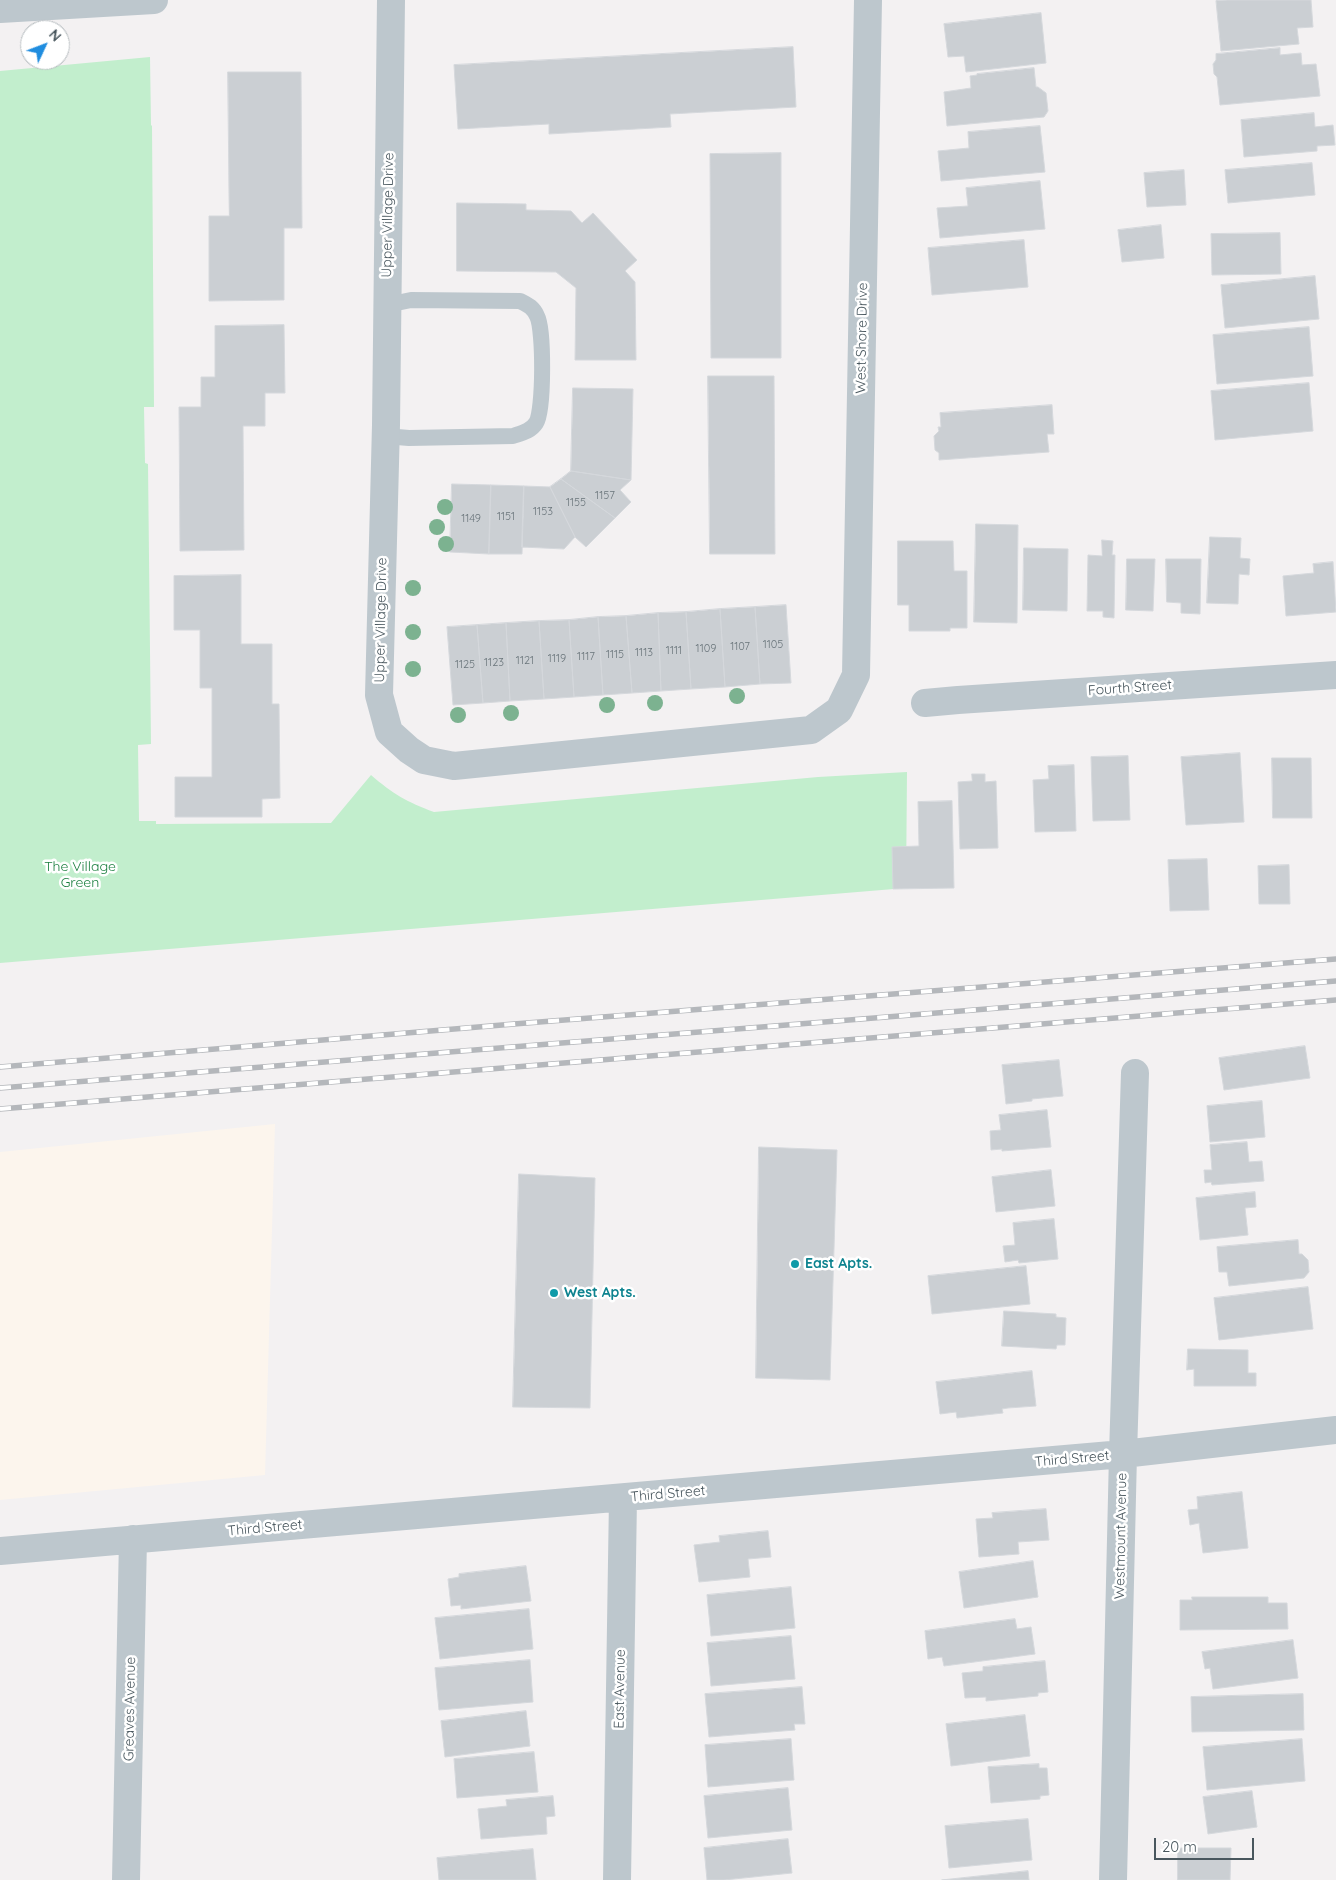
<!DOCTYPE html>
<style>
body{margin:0}
#map{position:relative;width:1336px;height:1880px;overflow:hidden;background:#f3f1f2;font-family:Quicksand,sans-serif}
canvas{display:block}
.north{position:absolute;left:20px;top:20px;width:50px;height:50px;box-sizing:border-box;background:#fff;border:1px solid #b6bcbf;border-radius:50%;rotate:47deg;font-size:14px;font-weight:700;line-height:20px;text-align:center;color:#49575e}
.north::after{content:'';display:block;margin:auto;width:18px;height:22px;background:#208ddf;clip-path:polygon(50% 0,100% 100%,50% 72%,0 100%)}
.scale{position:absolute;left:1154px;top:1838px;width:100px;height:22px;box-sizing:border-box;border:2px solid #49575e;border-top:0;padding-left:6px;font-size:15px;line-height:18px;white-space:nowrap;color:#49575e;-webkit-text-stroke:4px #fff;paint-order:stroke}
</style>
<div id="map">
<canvas width="1336" height="1880"></canvas>
<div class="north">N</div>
<div class="scale">20 m</div>
</div>
<script>
const context = document.querySelector('canvas').getContext('2d');
context.lineJoin = 'round';
function fillPath(path, color) { context.fillStyle = color; context.fill(path, 'evenodd'); }
function stroke(path, color, width, dash) { context.strokeStyle = color; context.lineWidth = width; context.lineCap = dash ? 'butt' : 'round'; context.setLineDash(dash || []); context.stroke(path); }
function drawText(font, color, halo, rows, align = 'center') {
  context.font = font + ' Quicksand,sans-serif'; context.lineWidth = 5; context.setLineDash([]); context.textBaseline = 'middle'; context.strokeStyle = halo; context.fillStyle = color; for (const [text, x, y, turn = 0] of rows) {
    context.save(); context.translate(x, y); context.rotate((+turn || 0) * Math.PI / 180); context.textAlign = isNaN(turn) ? turn : align; if (halo) context.strokeText(text, 0, 0); context.fillText(text, 0, 0); context.restore();
  }
}
const commercial = new Path2D(`
 M275,1124L265,1475L0,1500V1152Z`);
const green = new Path2D(`
 M150,57L151,125L152,126L154,407H144L145,463L148,464L151,744L138,745L139,821H156V824L331,823L371,775C393,794 407,802 434,812L818,777L907,772L906,888L0,963V71Z`);
const building = new Path2D(`
 M1227,0H1311L1313,27L1297,28L1299,44L1221,51L1216,1Z
 M1041,13L1046,63L966,72L964,56L948,57L944,24Z
 M793,47L796,107L670,114L671,127L549,134V124L458,129L454,65Z
 M1280,48V55L1301,53L1302,65L1316,64L1320,96L1220,105L1217,77L1214,74L1213,64L1216,60V54Z
 M1034,68L1036,87H1038L1046,93L1048,111L1044,117L947,126L944,92L971,88L970,76L977,75V74Z
 M228,72H301L302,228H284V300L209,301V216H229Z
 M1314,113L1315,127L1333,125L1335,145L1317,146V151L1244,157L1241,120Z
 M1040,126L1045,172L941,181L938,151L969,148L968,132Z
 M781,153V358H711L710,154Z
 M1312,163L1315,195L1228,203L1225,170Z
 M1184,170L1186,205L1147,207L1144,173Z
 M1040,181L1045,229L940,238L937,208L968,206L966,188Z
 M457,203L526,204V210L571,211L582,223L593,213L637,260L625,271L635,282L636,360H575L576,288L556,272L457,271Z
 M1161,225L1164,258L1122,262L1118,230Z
 M1280,233L1281,274L1212,275L1211,234Z
 M1024,240L1028,287L932,295L928,248Z
 M1315,276L1319,319L1225,328L1221,285Z
 M284,325L285,393H265V426H243L244,550L180,551L179,407H201V377H215V326Z
 M1309,327L1313,376L1217,384L1213,335Z
 M708,376H774L775,554H710Z
 M1309,383L1313,431L1215,440L1211,391Z
 M573,388L633,389L631,480L571,471Z
 M1052,405L1054,434H1047L1049,452L939,460V453L935,450L934,436L939,431L938,427H941L940,413Z
 M571,471L631,480L620,490L631,502L615,518L561,479Z
 M561,479L615,518L586,547L575,537L550,487Z
 M452,484L491,485L489,554L450,552Z
 M491,485L524,486L522,554H489Z
 M524,486L550,487L575,537L564,549L522,547Z
 M976,524L1018,525L1017,623L974,622Z
 M1210,537L1241,538L1240,558L1250,559L1249,575L1239,574L1238,604L1207,603Z
 M1102,540L1113,541L1112,555H1115L1114,618L1103,617V611H1087L1088,555L1102,556Z
 M898,541H953L954,571H967V628H950V631H909V605H898Z
 M1024,548L1068,549L1067,611L1023,610Z
 M1127,559H1155L1153,611L1126,610Z
 M1166,559H1201L1200,614L1181,613V603L1167,602Z
 M1333,562L1336,612L1286,616L1283,576L1314,573L1313,564Z
 M241,575V644H272V704H279L280,798L262,799V817H175V777H212V688H200V630H174V576Z
 M786,605L791,683L760,684L755,607Z
 M755,607L760,684L725,687L720,609Z
 M720,609L725,687L691,689L686,612Z
 M686,612L691,689L661,691L658,613Z
 M658,613L661,691L632,693L626,616Z
 M626,616L632,693L603,695L598,617Z
 M598,617L603,695L574,697L569,620Z
 M569,620L574,697L544,699L539,621Z
 M539,621L544,699L510,701L506,623Z
 M506,623L510,701L483,703L477,625Z
 M477,625L483,703L453,705L447,627Z
 M1240,753L1244,822L1186,825L1181,757Z
 M1128,756L1130,820L1093,821L1091,757Z
 M1272,758H1311L1312,818H1273Z
 M1074,765L1076,831L1035,832L1033,780L1049,779L1048,766Z
 M972,774H985V782L996,781L998,848L960,849L958,782L972,781Z
 M952,801L954,888L893,889L892,847L919,846L918,802Z
 M1207,859L1209,910L1170,911L1168,860Z
 M1289,865L1290,904H1259L1258,866Z
 M1305,1046L1310,1078L1224,1090L1219,1058Z
 M1059,1060L1063,1096L1032,1099V1101L1006,1104L1002,1065Z
 M1262,1101L1265,1137L1210,1142L1207,1106Z
 M1047,1110L1051,1147L1002,1151V1149L991,1150L990,1131L1001,1130L999,1115Z
 M1247,1142L1249,1162L1262,1161L1264,1181L1212,1185L1211,1182L1205,1183L1204,1170H1212L1210,1145Z
 M759,1147L837,1150L830,1380L756,1378Z
 M1051,1170L1055,1206L996,1212L992,1177Z
 M519,1174L595,1178L590,1408L513,1407Z
 M1255,1192L1256,1207L1245,1208L1248,1235L1200,1240L1196,1198Z
 M1054,1219L1058,1259L1019,1263L1018,1260L1005,1262L1003,1246L1015,1245L1013,1223Z
 M1298,1240L1299,1254H1302L1308,1260L1309,1272L1304,1278L1229,1286L1227,1272H1219L1217,1247Z
 M1026,1266L1030,1304L932,1314L928,1276Z
 M1308,1287L1313,1329L1219,1340L1214,1298Z
 M1004,1311L1056,1314V1317L1066,1318L1065,1345H1057L1056,1349L1002,1346Z
 M1188,1349L1248,1350V1373H1256V1386H1194V1369L1187,1370Z
 M1032,1371L1036,1406L1008,1408L1002,1409L1003,1413L957,1418L956,1412L940,1414L936,1382Z
 M1242,1492L1248,1548L1203,1553L1199,1523L1190,1525L1188,1510L1198,1509L1197,1497Z
 M1046,1509L1049,1540L1018,1542L1019,1554L979,1557L976,1519L993,1518L992,1513Z
 M768,1531L771,1557L748,1559L750,1577L699,1582L694,1545L720,1542L719,1536Z
 M1033,1561L1038,1597L964,1608L959,1572Z
 M526,1566L531,1601L461,1609V1605L451,1606L448,1579L459,1577V1574Z
 M791,1587L795,1628L711,1636L707,1595Z
 M1192,1597H1268V1603H1287L1288,1629L1180,1630V1600H1192Z
 M529,1609L533,1649L440,1659L435,1618Z
 M1015,1619L1017,1629L1031,1627L1035,1654L944,1666L942,1657L928,1659L925,1631Z
 M791,1636L795,1679L711,1686L707,1643Z
 M1293,1640L1298,1678L1213,1689L1210,1668L1205,1669L1202,1652Z
 M530,1660L533,1702L439,1710L435,1668Z
 M1045,1661L1048,1692L1038,1693V1696L986,1701V1697L965,1698L962,1673L983,1671V1667Z
 M802,1687L805,1724H794L795,1730L709,1737L705,1694Z
 M1303,1694L1304,1730L1192,1732L1191,1697Z
 M526,1711L530,1746L445,1757L441,1721Z
 M1025,1715L1030,1756L951,1766L946,1724Z
 M791,1739L794,1780L708,1787L705,1745Z
 M1302,1739L1305,1781L1207,1790L1203,1747Z
 M534,1752L538,1792L457,1798L454,1759Z
 M1039,1764V1768H1047L1049,1795L1040,1796V1799L991,1803L988,1767Z
 M788,1788L792,1830L708,1838L704,1796Z
 M1252,1791L1257,1827L1208,1834L1203,1797Z
 M553,1796L555,1816L546,1817L547,1834L481,1839L478,1809L507,1806L506,1800Z
 M1028,1819L1032,1860L949,1868L945,1826Z
 M788,1839L792,1873L724,1880H707L704,1848Z
 M1178,1848H1231L1230,1880H1178Z
 M533,1849L536,1880H439L437,1858Z
 M1028,1871L1029,1880H942Z`);
const service = new Path2D(`
 M385,436L409,438L513,436C522,433 531,431 536,423C544,411 544,329 537,316C533,307 528,305 520,301L411,300L387,305`);
const minor = new Path2D(`
 M391,0L386,425L379,695L389,732L409,750L424,760L454,766L811,730L839,710L856,675L868,0
 M0,9L154,0
 M925,703L958,700L1336,675
 M0,1551L1123,1454L1336,1430
 M126,1880L133,1539
 M617,1880L623,1498
 M1113,1880L1123,1454L1135,1073`);
const rail = new Path2D(`
 M0,1067L514,1024L1336,959
 M0,1088L1336,981
 M0,1109L1336,1000`);
const trees = [
 [445,507],
 [437,527],
 [446,544],
 [413,588],
 [413,632],
 [413,669],
 [737,696],
 [655,703],
 [607,705],
 [511,713],
 [458,715]
];
const markers = [
 [795,1264,5,"#0f9aa8"],
 [554,1293,5,"#0f9aa8"]
];
const numberNames = [
 ["1157",605,496],
 ["1155",576,503],
 ["1153",543,512],
 ["1151",506,517],
 ["1149",471,519],
 ["1105",773,645],
 ["1107",740,647],
 ["1109",706,649],
 ["1111",674,651],
 ["1113",644,653],
 ["1115",615,655],
 ["1117",586,657],
 ["1119",557,659],
 ["1121",525,661],
 ["1123",494,663],
 ["1125",465,665]
];
const streetNames = [
 ["Upper Village Drive",388,215,-89],
 ["West Shore Drive",862,338,-89],
 ["Upper Village Drive",381,620,-89],
 ["Fourth Street",1130,688,-4],
 ["Third Street",1072,1459,-5],
 ["Third Street",668,1494,-5],
 ["Third Street",265,1528,-5],
 ["Westmount Avenue",1121,1536,-89],
 ["East Avenue",620,1689,-89],
 ["Greaves Avenue",130,1709,-89]
];
const parkNames = [
 ["The Village",80,867],
 ["Green",80,883]
];
const cultureNames = [
 ["East Apts.",805,1264],
 ["West Apts.",564,1293]
];
fillPath(commercial, '#fcf5ed');
fillPath(green, '#c2eecd');
fillPath(building, '#cbcfd3');
stroke(building, '#d5d8dc', 1);
stroke(service, '#bdc7cd', 16);
stroke(minor, '#bdc7cd', 28);
stroke(rail, '#b4b7bb', 5.5);
stroke(rail, '#fff', 4, [11]);
context.fillStyle = '#7cb290';
for (const [x, y] of trees) { context.beginPath(); context.arc(x, y, 8, 0, 2 * Math.PI); context.fill(); }
for (const [x, y, r, color] of markers) { const dot = new Path2D(); dot.arc(x, y, r, 0, 2 * Math.PI); context.fillStyle = color; context.fill(dot); stroke(dot, '#fff', 2); }
drawText('11px', '#6a757b', null, numberNames);
drawText('14px', '#49575e', '#fff', streetNames);
drawText('14px', '#1b7f3f', '#fff', parkNames);
drawText('bold 14px', '#0d838f', '#fff', cultureNames, 'left');
</script>
